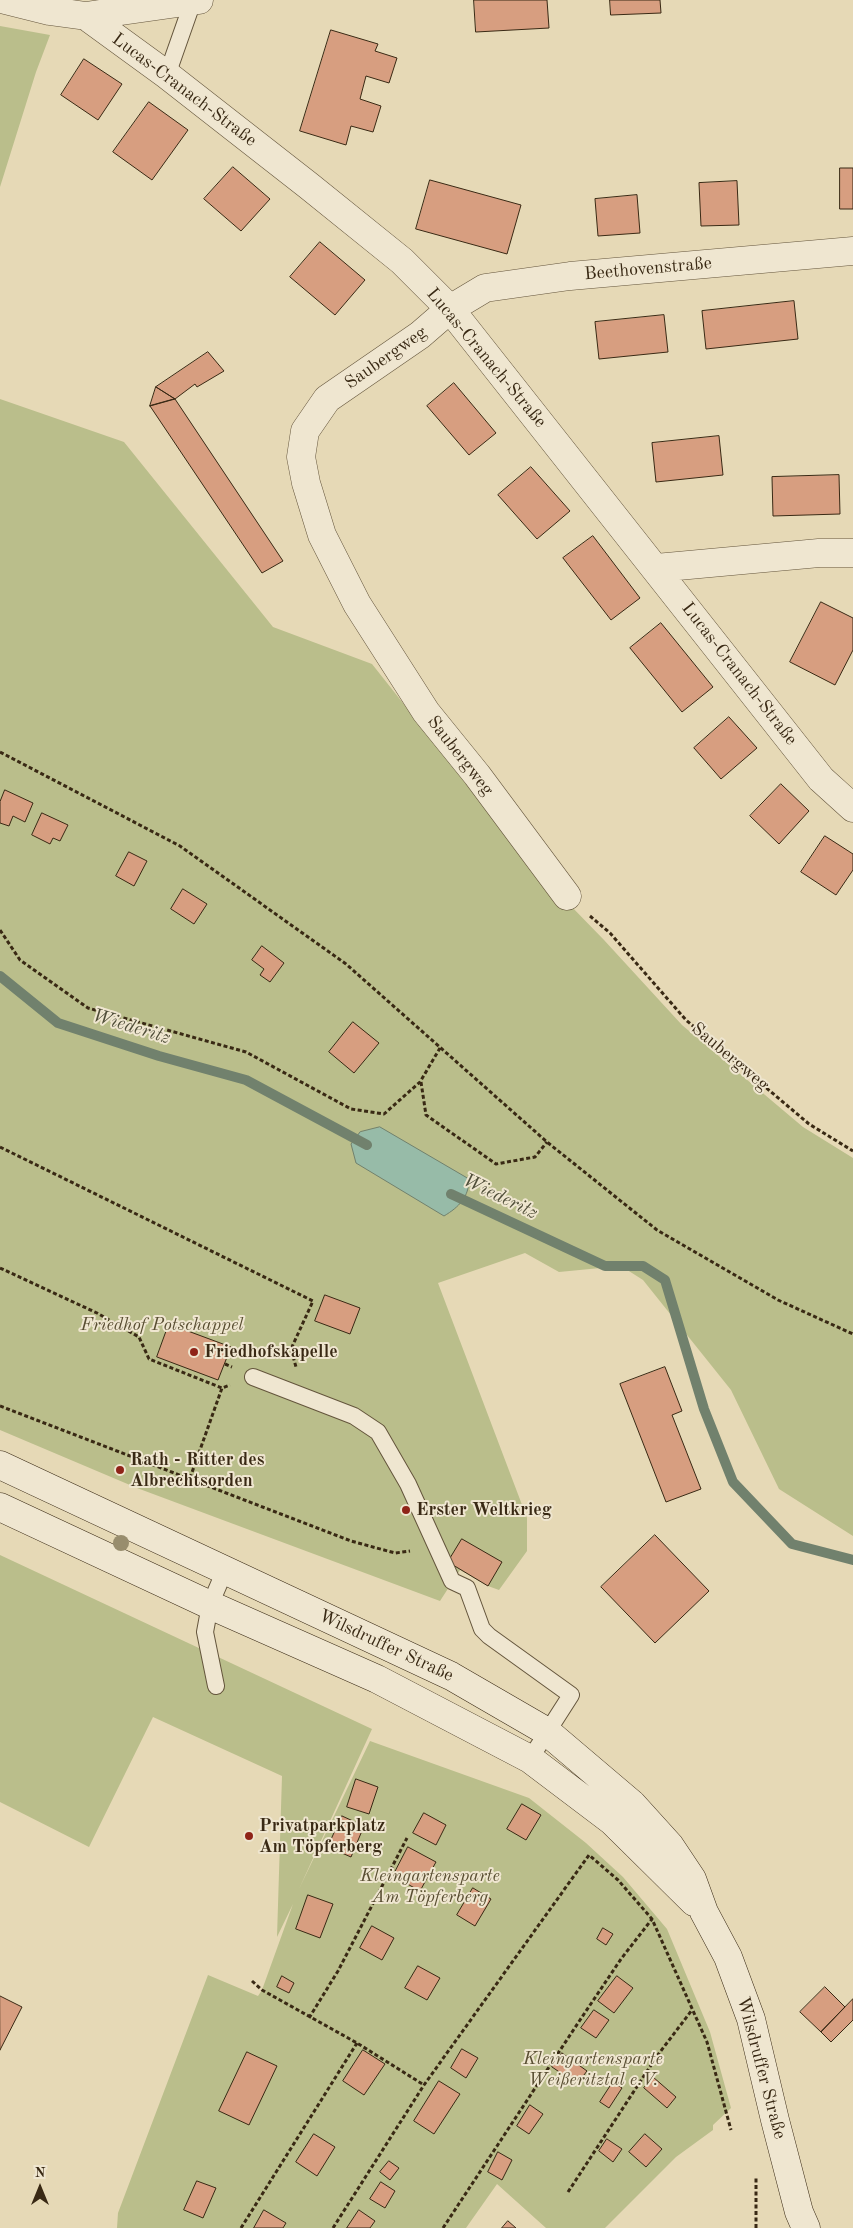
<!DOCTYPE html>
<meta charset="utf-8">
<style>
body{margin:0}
#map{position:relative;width:853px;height:2228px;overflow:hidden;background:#e6d9b6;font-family:"Old Standard TT",serif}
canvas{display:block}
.north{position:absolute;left:15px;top:2163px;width:50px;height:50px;-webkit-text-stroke:4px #efe6d0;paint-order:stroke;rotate:0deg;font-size:14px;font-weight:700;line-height:20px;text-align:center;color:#392914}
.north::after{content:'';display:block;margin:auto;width:18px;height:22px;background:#392914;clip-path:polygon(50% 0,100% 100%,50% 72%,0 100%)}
</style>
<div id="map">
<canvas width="853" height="2228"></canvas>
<div class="north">N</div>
</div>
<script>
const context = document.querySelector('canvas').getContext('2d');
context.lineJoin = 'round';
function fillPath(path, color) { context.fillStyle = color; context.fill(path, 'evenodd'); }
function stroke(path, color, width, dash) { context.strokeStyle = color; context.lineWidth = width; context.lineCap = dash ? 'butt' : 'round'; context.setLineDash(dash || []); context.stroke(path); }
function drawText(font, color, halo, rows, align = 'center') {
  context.font = font + ' "Old Standard TT",serif'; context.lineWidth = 4; context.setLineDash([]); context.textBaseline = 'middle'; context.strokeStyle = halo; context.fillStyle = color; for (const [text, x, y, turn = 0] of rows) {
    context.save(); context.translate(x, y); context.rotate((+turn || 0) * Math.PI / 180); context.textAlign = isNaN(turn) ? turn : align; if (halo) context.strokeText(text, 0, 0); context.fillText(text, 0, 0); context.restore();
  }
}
const green = new Path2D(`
 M0,26L50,35L36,72L0,187Z
 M0,399L124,442L273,627L372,664L533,867L604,940L682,1025L803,1127L853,1158V1536L779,1489L731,1390L643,1280L621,1266L559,1272L525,1253L438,1283L527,1518V1551L499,1590L488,1586L460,1570L440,1601L137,1488L0,1430Z
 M0,1555L372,1729L299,1889L370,1741L529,1798L586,1843L623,1877L667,1929L710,2032L731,2108L713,2125V2130L676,2157L605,2228H546L497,2184L466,2228H117L118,2213L208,1975L258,1996L262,1990L293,1904L277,1937L282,1776L153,1717L89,1847L0,1802Z`);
const water = new Path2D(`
 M380,1127L469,1179C469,1197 459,1207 444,1216L356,1163L351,1144L360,1132Z`);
const stream = new Path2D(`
 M0,976L58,1023L159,1056L246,1080L367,1145
 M451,1194L605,1266H643L665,1280L704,1409L733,1482L792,1544L853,1560`);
const building = new Path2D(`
 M474,0H547L549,28L476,32Z
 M610,0H660L661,13L611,15Z
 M331,30L378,44L375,51L397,58L389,83L366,76L360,99L381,106L373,132L351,126L346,145L300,131Z
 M84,59L122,84L98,120L61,95Z
 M149,102L188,130L152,180L113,152Z
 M233,167L270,199L241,231L204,199Z
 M840,168H853V209H840Z
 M430,180L521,205L507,254L416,229Z
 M737,181L739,225L701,226L699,183Z
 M637,195L640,233L598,236L595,199Z
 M320,242L365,280L335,315L290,277Z
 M794,301L798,339L706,349L702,311Z
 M664,315L668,352L599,359L595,322Z
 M208,352L224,371L197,387L195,384L175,399L156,387Z
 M454,383L496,433L469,455L427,406Z
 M156,387L175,399L150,406Z
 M175,399L283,561L262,573L150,406Z
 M719,436L723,475L656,482L652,443Z
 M531,467L570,511L537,539L498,495Z
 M839,475L840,514L773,516L772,477Z
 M593,536L640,598L611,620L563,558Z
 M821,602L853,618V650L835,685L790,662Z
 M661,623L713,687L682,712L630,648Z
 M729,717L757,748L721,779L694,748Z
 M781,784L809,811L779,844L750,816Z
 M5,790L33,803L25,822L13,816L9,826L0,823V802Z
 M42,813L68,825L60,841L53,838L50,844L32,835Z
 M825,836L853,854V870L836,895L801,872Z
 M129,852L147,861L134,886L116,876Z
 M183,889L207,904L194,924L171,909Z
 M262,946L284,963L270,982L260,975L264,969L252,960Z
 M353,1022L379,1043L354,1073L329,1052Z
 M325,1295L360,1308L350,1334L315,1321Z
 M169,1324L231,1347L218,1380L157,1357Z
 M665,1367L682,1411L672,1415L701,1489L666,1502L620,1384Z
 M655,1535L709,1591L655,1643L601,1587Z
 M462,1539L502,1562L488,1586L448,1562Z
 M356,1779L378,1787L369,1814L347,1807Z
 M522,1804L541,1815L526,1840L507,1829Z
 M424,1813L446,1825L436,1845L413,1833Z
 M342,1816L364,1826L351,1857L328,1847Z
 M408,1847L436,1862L420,1891L393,1876Z
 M473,1888L491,1899L475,1926L457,1915Z
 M308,1895L333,1904L320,1938L296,1929Z
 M372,1926L394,1938L382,1960L360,1948Z
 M603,1928L613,1934L606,1945L597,1939Z
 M418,1966L440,1978L427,2000L405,1988Z
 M282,1976L294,1983L289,1993L277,1987Z
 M617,1976L633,1988L614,2013L598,2001Z
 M825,1987L845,2007L821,2032L800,2012Z
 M0,1996L22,2007L0,2050Z
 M853,1999V2020L831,2042L821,2032Z
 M594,2010L609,2020L596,2038L581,2028Z
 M462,2049L478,2058L466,2078L451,2068Z
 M363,2050L385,2064L364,2095L343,2081Z
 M247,2052L277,2066L249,2125L219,2111Z
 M562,2053L587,2071L577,2084L552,2067Z
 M653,2077L676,2097L667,2108L644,2088Z
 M439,2081L460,2094L434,2134L414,2121Z
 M613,2082L622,2088L609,2108L600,2102Z
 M530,2105L543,2114L529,2134L517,2126Z
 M314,2134L335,2147L317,2176L296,2162Z
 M645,2134L662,2149L646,2167L629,2152Z
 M607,2139L622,2149L613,2162L599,2151Z
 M498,2152L512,2160L502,2180L488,2172Z
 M389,2161L399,2168L390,2180L380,2172Z
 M197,2181L216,2188L203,2218L184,2210Z
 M381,2182L395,2191L385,2208L370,2199Z
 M264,2210L286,2223L283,2228H254Z
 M359,2210L375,2221L370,2228H347Z
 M508,2221L516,2228H502Z`);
const path = new Path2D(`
 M0,752L180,846L346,964L547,1142L657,1230L778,1300L853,1334
 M590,916L610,933L686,1020L809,1124L853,1151
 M0,930L20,960L88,1008L246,1052L351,1109L384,1114L420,1082L440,1048
 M421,1082L426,1115L496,1164L535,1157L547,1142
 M0,1147L313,1301L291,1349L296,1367
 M0,1268L97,1313L139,1337L149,1359L222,1388L230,1385
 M225,1364L232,1367
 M0,1406L351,1541L395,1553L410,1551
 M190,1478L222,1388
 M252,1981L262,1990L357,2043L424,2085
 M309,2018L338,1971L407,1838
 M568,2192L657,2056L692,2010
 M241,2228L357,2043
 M333,2228L424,2085L589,1855L618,1880L652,1919L707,2042L731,2130
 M443,2228L578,2023L621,1959L652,1919
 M756,2228V2176`);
const lane = new Path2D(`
 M167,75L193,1
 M253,1377L354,1416L378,1432L408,1484L452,1581L467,1588L482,1629L489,1636L571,1695L530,1759
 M216,1686L205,1632L210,1605L225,1570`);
const street = new Path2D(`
 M5,0L49,11L86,16L167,75L309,186L402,261L450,309L821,779L853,808
 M86,16L199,0
 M656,568L819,553H853
 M567,896L477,775L426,712L357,604L322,535L306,483L301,457L305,431L327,399L420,335L450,309L485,288L570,276L853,251`);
const secondary = new Path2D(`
 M0,1465L451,1676L546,1731L632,1804L670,1846L692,1879L704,1912L728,1957L751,2019L775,2120L799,2212L806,2228
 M0,1507L210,1605L377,1679L530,1759L612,1821L694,1902`);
const trees = [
 [121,1543]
];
const markers = [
 [194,1352,5,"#8f2418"],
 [120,1470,5,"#8f2418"],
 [406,1510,5,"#8f2418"],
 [249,1836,5,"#8f2418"]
];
const streetNames = [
 ["Lucas-Cranach-Straße",184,90,37],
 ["Beethovenstraße",648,269,-5],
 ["Saubergweg",386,358,-35],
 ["Lucas-Cranach-Straße",486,358,50],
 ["Lucas-Cranach-Straße",739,674,52],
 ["Saubergweg",460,756,52],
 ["Saubergweg",730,1057,40],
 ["Wilsdruffer Straße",386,1646,25],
 ["Wilsdruffer Straße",761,2068,75]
];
const parkNames = [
 ["Friedhof Potschappel",162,1325],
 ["Kleingartensparte",430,1876],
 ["Am Töpferberg",430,1897],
 ["Kleingartensparte",593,2059],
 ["Weißeritztal e.V.",593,2080]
];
const poiNames = [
 ["Friedhofskapelle",204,1352],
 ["Rath - Ritter des",130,1460],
 ["Albrechtsorden",130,1481],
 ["Erster Weltkrieg",416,1510],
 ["Privatparkplatz",259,1826],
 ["Am Töpferberg",259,1847]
];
const waterNames = [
 ["Wiederitz",131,1027,17],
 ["Wiederitz",500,1197,26]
];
fillPath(green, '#babe8b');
fillPath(water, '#97bba8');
stroke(water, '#71816d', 1);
stroke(stream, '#71816d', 10);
fillPath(building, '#d79e80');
stroke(building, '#392914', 1);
stroke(lane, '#64553c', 18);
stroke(street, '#64553c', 29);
stroke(secondary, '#392914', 29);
stroke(path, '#392914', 3, [4, 2.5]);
stroke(lane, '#efe6d0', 16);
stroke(street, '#efe6d0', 28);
stroke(secondary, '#efe6d0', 28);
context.fillStyle = '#988d6d';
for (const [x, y] of trees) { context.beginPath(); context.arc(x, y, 8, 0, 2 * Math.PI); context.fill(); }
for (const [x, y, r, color] of markers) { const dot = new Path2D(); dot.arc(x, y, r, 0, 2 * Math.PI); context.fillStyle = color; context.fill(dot); stroke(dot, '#efe6d0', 2); }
drawText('18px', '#392914', '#efe6d0', streetNames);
drawText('italic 18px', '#594e32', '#efe6d0', parkNames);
drawText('bold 18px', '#392914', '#efe6d0', poiNames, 'left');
drawText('italic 19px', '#504e39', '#efe6d0', waterNames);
</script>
